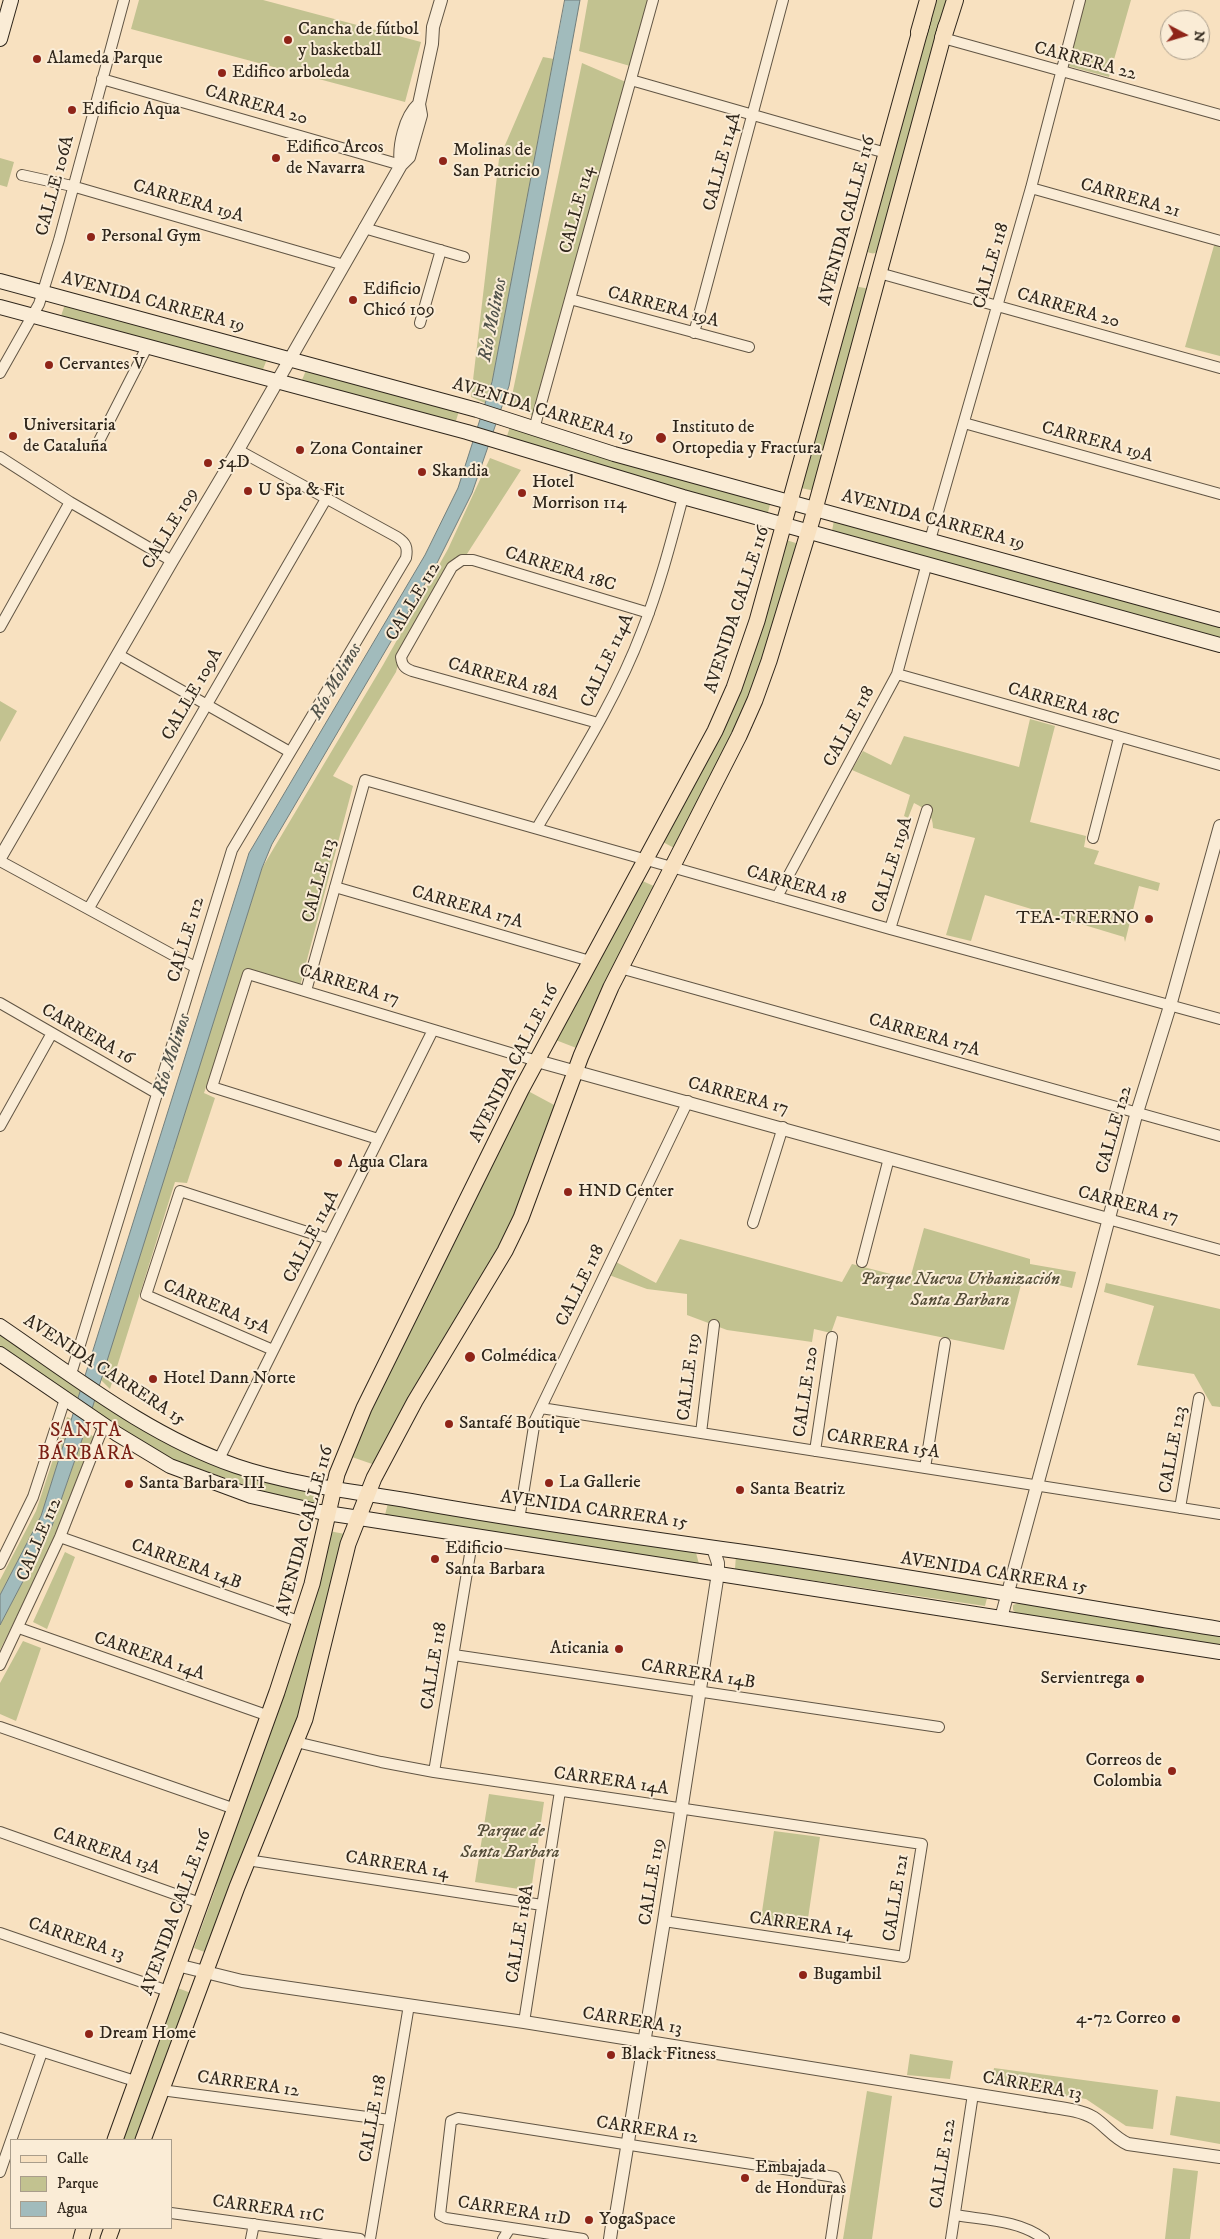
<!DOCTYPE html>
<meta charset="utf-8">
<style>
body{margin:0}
#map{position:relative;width:1220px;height:2239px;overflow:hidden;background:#f8e1c0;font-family:"IM FELL DW Pica",serif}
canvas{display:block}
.legend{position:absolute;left:10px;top:2139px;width:162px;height:90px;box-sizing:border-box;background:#faecd6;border:1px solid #a99d8b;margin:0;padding:6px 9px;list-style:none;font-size:15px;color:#2f261b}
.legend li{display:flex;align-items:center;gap:10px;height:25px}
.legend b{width:25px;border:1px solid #a99d8b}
.north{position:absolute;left:1160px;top:10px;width:50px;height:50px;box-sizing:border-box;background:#faecd6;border:1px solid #a99d8b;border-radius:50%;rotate:96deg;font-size:14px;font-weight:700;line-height:20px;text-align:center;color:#2f261b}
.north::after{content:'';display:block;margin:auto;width:18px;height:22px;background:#8f2418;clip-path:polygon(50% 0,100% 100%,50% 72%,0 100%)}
</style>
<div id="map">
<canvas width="1220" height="2239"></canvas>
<ul class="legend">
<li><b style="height:6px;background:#f8e1c0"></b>Calle</li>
<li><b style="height:14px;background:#c2c290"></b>Parque</li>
<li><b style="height:14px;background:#a1bbbc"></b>Agua</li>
</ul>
<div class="north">N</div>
</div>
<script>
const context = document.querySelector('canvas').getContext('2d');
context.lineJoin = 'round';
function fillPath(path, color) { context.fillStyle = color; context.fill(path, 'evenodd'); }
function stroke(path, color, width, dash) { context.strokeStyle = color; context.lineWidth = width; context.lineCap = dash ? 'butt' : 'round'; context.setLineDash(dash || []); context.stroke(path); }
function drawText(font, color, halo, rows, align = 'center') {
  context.font = font + ' "IM FELL DW Pica",serif'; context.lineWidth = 4; context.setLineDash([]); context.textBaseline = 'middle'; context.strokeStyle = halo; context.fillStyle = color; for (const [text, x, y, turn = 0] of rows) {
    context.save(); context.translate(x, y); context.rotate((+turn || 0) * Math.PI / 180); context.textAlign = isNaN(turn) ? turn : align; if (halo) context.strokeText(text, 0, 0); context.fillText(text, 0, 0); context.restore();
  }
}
const green = new Path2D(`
 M139,0H263L421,42L405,102L131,29Z
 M588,0H648L630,66L579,51Z
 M937,0H947L880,249C876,253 874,255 868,252L874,226L921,49Z
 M1085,0H1131L1109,77L1068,66Z
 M543,57L554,59L492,382L485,403L471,397L499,159Z
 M582,63L628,83L534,416L510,405Z
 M0,158L14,162L7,187L0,185Z
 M1215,242L1220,244V356L1185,347Z
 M854,286L870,289L815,491L801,488Z
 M65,304L267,359L262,372L61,316Z
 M307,368L459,411L455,424L302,380Z
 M510,427L771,501L767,516L506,439Z
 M490,458L521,470L465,557L452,561L401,654L396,672L333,776L353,786L300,986L245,974L204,1093L215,1098L187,1183L175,1182L110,1389L100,1379L262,868L383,665L448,549Z
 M834,520L1220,626V639L832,531Z
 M786,540L799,544L751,698L676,849L661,841L692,785Z
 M0,701L17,711L0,742Z
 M1030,719L1055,726L1030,822L1086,836L1084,847L1099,851L1094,864L1160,883L1158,891L1139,886L1125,942L1124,937L985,895L971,941L946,935L975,838L933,828C933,814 926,809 914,803L908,818L904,816L910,795L852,770L863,751L891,765L904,736L1019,767Z
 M638,879L656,887L579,1049L553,1039Z
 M528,1091L556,1106L514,1220L375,1465L349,1456L369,1408Z
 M924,1228L1030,1259V1264L1076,1272L1072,1288L1023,1277L1004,1350L837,1316L831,1333L814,1329L812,1342L727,1330L687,1315V1294L647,1289L609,1275L616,1262L656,1283L680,1239L842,1282L852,1264L910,1279Z
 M1106,1283L1220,1309V1407L1212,1406L1194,1374L1137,1365L1154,1306L1104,1292Z
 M0,1333L81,1389L78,1400L0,1348Z
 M95,1398L142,1429L318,1492L315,1505L268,1493L163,1456L91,1411Z
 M67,1417L72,1419L41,1516L0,1595V1580L36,1511Z
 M85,1431L94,1437L60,1530L0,1650V1625L52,1526Z
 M388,1503L695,1549L699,1564L385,1515Z
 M329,1531L345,1534L301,1714L207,1953L194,1948L215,1890L223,1857Z
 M65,1552L75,1557L47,1629L33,1622Z
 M736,1555L987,1598L985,1606L735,1569Z
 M1019,1603L1220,1634V1646L1016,1613L1013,1610V1605Z
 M23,1641L41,1648L16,1721L0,1714V1683Z
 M489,1794L544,1802L531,1891L475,1882Z
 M774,1831L820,1837L806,1932L760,1925Z
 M175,1987L191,1993L138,2140H120Z
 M910,2054L953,2061L950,2079L907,2075Z
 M994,2068L1158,2090L1153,2129L1126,2126L1086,2099L992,2085Z
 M867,2091L892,2096L872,2239H843Z
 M1176,2096L1220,2102V2144L1170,2135Z
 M1173,2168L1198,2171L1190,2239H1165Z`);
const water = new Path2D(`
 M565,0H580L509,386L472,493L437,563L272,844L262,868L85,1431L52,1526L0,1625V1595L41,1516L249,853L425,555L458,488L492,382Z`);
const minor = new Path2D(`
 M943,38L1220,115
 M102,79L401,165
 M631,80L886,153
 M22,175L72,186L344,265
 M1031,188L1220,241
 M364,228L464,257
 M879,273L1220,368
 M570,299L749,347
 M420,323L441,250
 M694,333L783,0
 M0,373L39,304L59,240L124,0
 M964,423L1220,494
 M534,429L653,0
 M99,441L148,345
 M0,457L70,502L172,561
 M930,540L1031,188L1080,0
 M0,627L70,502
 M119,655L290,752
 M897,674L1220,765
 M598,723L412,671C404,668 402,665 401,657L452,567L462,560H473L649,613
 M537,828C574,765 616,700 642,631C659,588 671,542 683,497
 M1093,838L1119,738
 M0,861L195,967
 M335,887L590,961
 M777,897L897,674L927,563
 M89,908L326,499
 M890,929L927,810
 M620,968L1220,1136
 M306,991L365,780L890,929L1220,1019
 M0,1003L158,1094
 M0,1126L52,1033
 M378,1139L212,1087L248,974L537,1061
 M1108,1219L1220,1250
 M753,1223L783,1127
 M862,1262L889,1158
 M273,1350L146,1295L180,1191L329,1239
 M71,1374L232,850L406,558C408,547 406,543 397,537L238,450
 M541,1408L1220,1514
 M701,1433L714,1325
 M815,1451L832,1337
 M219,1459L433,1030
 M925,1468L945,1343
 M1180,1508L1199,1398
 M519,1520L535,1420L688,1101
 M60,1537L301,1622
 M0,1564L33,1497L65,1399
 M19,1628L269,1716
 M454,1655L939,1727
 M0,1665L60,1537L104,1425
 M0,1727L235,1809
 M296,1742L381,1762L434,1772L922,1844L904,1957L664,1921
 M434,1772L473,1536
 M0,1832L200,1903
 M247,1860L542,1905
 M0,1933L168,1991
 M524,2022L560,1791
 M0,2038L135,2081
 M161,2090L390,2120
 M0,2172L42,2052
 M171,2213L360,2239
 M955,2215C984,2220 1019,2220 1044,2239
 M251,2239L254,2224
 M370,2239L409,2005
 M503,2239L510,2228
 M583,2239L446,2218L440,2215L451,2121L458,2118L835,2177L839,2186L831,2239
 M951,2239L973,2094`);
const tertiary = new Path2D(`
 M401,165C398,146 405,117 419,104
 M0,858L172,561L238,450L401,165L409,157L421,115L419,104L432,44L433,27L441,0
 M537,1061L1108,1219
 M1001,1618L1092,1283L1135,1119L1170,1006L1220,826
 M177,1965L242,1981L524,2022L1041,2105C1057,2108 1079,2109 1094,2118C1106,2126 1114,2138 1128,2144L1220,2157
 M610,2239L612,2225L615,2221L664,1921L718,1573V1563L713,1548`);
const secondary = new Path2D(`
 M0,39L11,0
 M0,281L477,410L614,454L1220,620
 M0,307L467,432L683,497L1220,645
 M0,1326C75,1377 149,1436 236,1466C292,1485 352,1491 411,1501C510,1519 609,1533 708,1547C879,1570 1049,1602 1220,1629
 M0,1354L117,1434L170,1466L251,1496L320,1512L366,1519L1220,1652`);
const primary = new Path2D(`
 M115,2140L277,1692L312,1584L337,1474L364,1408L521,1090L715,731L734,688L757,621L923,20
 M143,2140L237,1887L305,1719L348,1544L374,1478L415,1401L505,1251L521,1218L581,1056L611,987L739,736L755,700L769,661L812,520L946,26
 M81,2239L84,2228
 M108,2239L112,2228`);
const trunk = new Path2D(`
 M919,32L928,0
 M943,38L955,0`);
const markers = [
 [288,40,5,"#8f2418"],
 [37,59,5,"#8f2418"],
 [222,73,5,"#8f2418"],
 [72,110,5,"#8f2418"],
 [276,158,5,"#8f2418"],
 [443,161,5,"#8f2418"],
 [91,237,5,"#8f2418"],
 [353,300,5,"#8f2418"],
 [49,365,5,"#8f2418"],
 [13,436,5,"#8f2418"],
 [661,438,6,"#8f2418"],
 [300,450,5,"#8f2418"],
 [208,463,5,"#8f2418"],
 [422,472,5,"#8f2418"],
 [248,491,5,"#8f2418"],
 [522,493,5,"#8f2418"],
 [1149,919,5,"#8f2418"],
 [338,1163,5,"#8f2418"],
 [568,1192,5,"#8f2418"],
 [470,1357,6,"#8f2418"],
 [153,1379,5,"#8f2418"],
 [449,1424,5,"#8f2418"],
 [549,1483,5,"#8f2418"],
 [129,1484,5,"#8f2418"],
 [740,1490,5,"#8f2418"],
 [435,1559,5,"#8f2418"],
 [619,1649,5,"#8f2418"],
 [1140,1679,5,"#8f2418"],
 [1172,1771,5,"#8f2418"],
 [803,1975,5,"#8f2418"],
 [1176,2019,5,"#8f2418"],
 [89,2034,5,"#8f2418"],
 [611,2055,5,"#8f2418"],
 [745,2178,5,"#8f2418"],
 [589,2220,5,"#8f2418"]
];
const poiNames = [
 ["Cancha de fútbol",298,30],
 ["y basketball",298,51],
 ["Alameda Parque",47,59],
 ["Edifico arboleda",232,73],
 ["Edificio Aqua",82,110],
 ["Edifico Arcos",286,148],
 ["de Navarra",286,169],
 ["Molinas de",453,151],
 ["San Patricio",453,172],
 ["Personal Gym",101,237],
 ["Edificio",363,290],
 ["Chicó 109",363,311],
 ["Cervantes V",59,365],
 ["Universitaria",23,426],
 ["de Cataluña",23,447],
 ["Instituto de",672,428],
 ["Ortopedia y Fractura",672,449],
 ["Zona Container",310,450],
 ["54D",218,463],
 ["Skandia",432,472],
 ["Hotel",532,483],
 ["Morrison 114",532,504],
 ["U Spa & Fit",258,491],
 ["TEA-TRERNO",1139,919,"right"],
 ["Agua Clara",348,1163],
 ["HND Center",578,1192],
 ["Colmédica",481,1357],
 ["Hotel Dann Norte",163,1379],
 ["Santafé Boutique",459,1424],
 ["La Gallerie",559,1483],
 ["Santa Barbara III",139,1484],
 ["Santa Beatriz",750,1490],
 ["Edificio",445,1549],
 ["Santa Barbara",445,1570],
 ["Aticania",609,1649,"right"],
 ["Servientrega",1130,1679,"right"],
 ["Correos de",1162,1761,"right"],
 ["Colombia",1162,1782,"right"],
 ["Bugambil",813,1975],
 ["4-72 Correo",1166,2019,"right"],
 ["Dream Home",99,2034],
 ["Black Fitness",621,2055],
 ["Embajada",755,2168],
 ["de Honduras",755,2189],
 ["YogaSpace",599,2220]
];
const streetNames = [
 ["CARRERA 22",1085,62,15],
 ["CARRERA 20",256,106,16],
 ["CALLE 114A",723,162,-75],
 ["CALLE 106A",56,186,-75],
 ["CARRERA 21",1130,199,16],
 ["CARRERA 19A",188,202,16],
 ["CALLE 114",578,210,-75],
 ["AVENIDA CALLE 116",848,221,-75],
 ["CALLE 118",992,266,-74],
 ["AVENIDA CARRERA 19",153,303,15],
 ["CARRERA 19A",663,308,15],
 ["CARRERA 20",1068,309,16],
 ["AVENIDA CARRERA 19",543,412,17],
 ["CARRERA 19A",1097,443,15],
 ["AVENIDA CARRERA 19",933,521,15],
 ["CALLE 109",171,529,-59],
 ["CARRERA 18C",560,570,17],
 ["CALLE 112",414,602,-59],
 ["AVENIDA CALLE 116",738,610,-72],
 ["CALLE 114A",608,661,-65],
 ["CARRERA 18A",503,680,16],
 ["CALLE 109A",193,695,-60],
 ["CARRERA 18C",1063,705,16],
 ["CALLE 118",850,727,-62],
 ["CALLE 119A",893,865,-73],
 ["CALLE 113",320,881,-75],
 ["CARRERA 18",796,886,16],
 ["CARRERA 17A",467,908,16],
 ["CALLE 112",187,940,-73],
 ["CARRERA 17",349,986,17],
 ["CARRERA 16",87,1035,30],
 ["CARRERA 17A",924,1036,16],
 ["AVENIDA CALLE 116",515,1064,-63],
 ["CARRERA 17",738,1097,15],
 ["CALLE 122",1115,1130,-74],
 ["CARRERA 17",1128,1206,15],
 ["CALLE 114A",312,1237,-63],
 ["CALLE 118",581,1286,-64],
 ["CARRERA 15A",216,1308,23],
 ["AVENIDA CARRERA 15",104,1371,33],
 ["CALLE 119",690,1377,-83],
 ["CALLE 120",807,1392,-82],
 ["CARRERA 15A",883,1445,9],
 ["CALLE 123",1174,1450,-80],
 ["AVENIDA CARRERA 15",594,1511,8],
 ["AVENIDA CALLE 116",306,1531,-75],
 ["CALLE 112",40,1540,-67],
 ["CARRERA 14B",186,1565,20],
 ["AVENIDA CARRERA 15",994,1574,9],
 ["CARRERA 14A",149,1657,19],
 ["CALLE 118",435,1666,-81],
 ["CARRERA 14B",698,1675,9],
 ["CARRERA 14A",611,1782,8],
 ["CARRERA 13A",106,1852,19],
 ["CARRERA 14",397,1866,9],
 ["CALLE 119",653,1882,-81],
 ["CALLE 121",897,1898,-81],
 ["AVENIDA CALLE 116",177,1913,-70],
 ["CARRERA 14",801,1926,8],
 ["CALLE 118A",521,1934,-81],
 ["CARRERA 13",76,1940,19],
 ["CARRERA 13",632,2022,9],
 ["CARRERA 12",248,2085,8],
 ["CARRERA 13",1032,2087,10],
 ["CALLE 118",374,2119,-80],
 ["CARRERA 12",647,2131,9],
 ["CALLE 122",944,2164,-81],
 ["CARRERA 11C",268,2210,8],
 ["CARRERA 11D",514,2212,9]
];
const parkNames = [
 ["Parque Nueva Urbanización",960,1280],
 ["Santa Barbara",960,1301],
 ["Parque de",510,1832],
 ["Santa Barbara",510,1853]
];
const waterNames = [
 ["Río Molinos",494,320,-79],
 ["Río Molinos",337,682,-60],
 ["Río Molinos",173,1055,-72]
];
const quarterNames = [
 ["SANTA",86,1432],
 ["BÁRBARA",86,1455]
];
fillPath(green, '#c2c290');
fillPath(water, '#a1bbbc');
stroke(water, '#737f7c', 1);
stroke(minor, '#615544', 12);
stroke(tertiary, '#615544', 14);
stroke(secondary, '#2f261b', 16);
stroke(primary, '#2f261b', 17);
stroke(trunk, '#2f261b', 18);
stroke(minor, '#faecd6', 10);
stroke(tertiary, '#faecd6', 12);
stroke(secondary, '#faecd6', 14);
stroke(primary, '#f8e1c0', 15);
stroke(trunk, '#f8e1c0', 16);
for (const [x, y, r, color] of markers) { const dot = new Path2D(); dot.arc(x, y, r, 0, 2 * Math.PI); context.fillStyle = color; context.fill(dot); stroke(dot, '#faecd6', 2); }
drawText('18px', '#2f261b', '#faecd6', poiNames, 'left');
drawText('18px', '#2f261b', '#faecd6', streetNames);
drawText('italic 18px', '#544d38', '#faecd6', parkNames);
drawText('italic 19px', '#51534b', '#faecd6', waterNames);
context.letterSpacing = '1px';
drawText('20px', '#7a1f14', '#faecd6', quarterNames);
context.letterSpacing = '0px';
</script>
